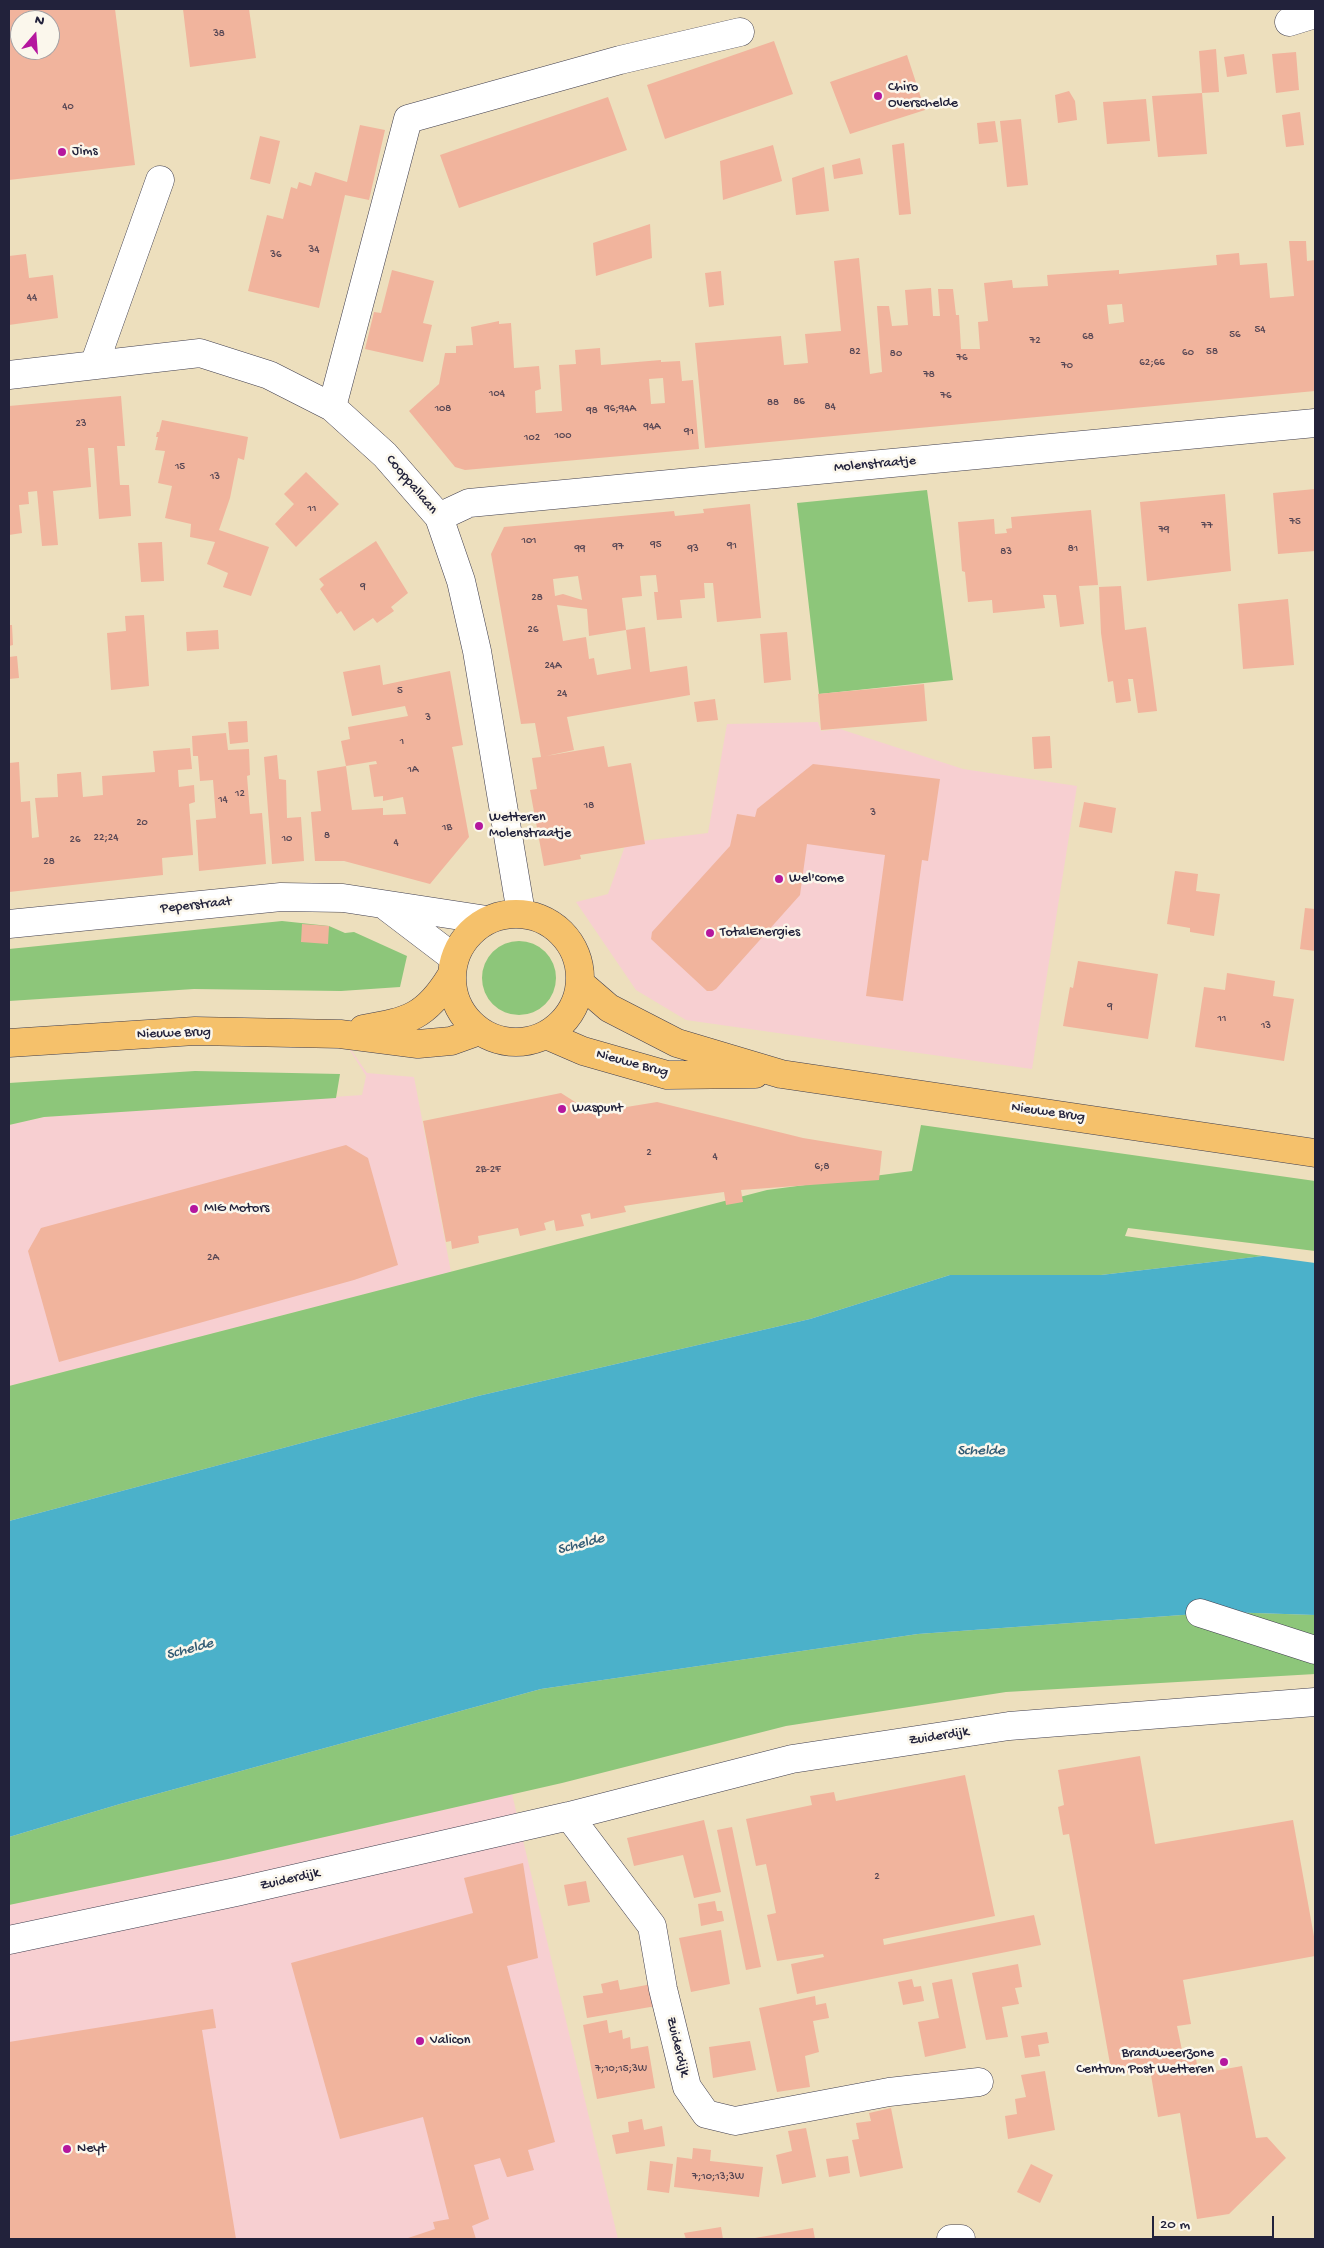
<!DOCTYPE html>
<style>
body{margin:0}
#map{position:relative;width:1324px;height:2248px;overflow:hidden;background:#eddfbd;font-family:"Gochi Hand",sans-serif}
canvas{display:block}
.frame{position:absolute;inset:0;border:10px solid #22223b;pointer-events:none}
.north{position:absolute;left:10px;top:10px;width:50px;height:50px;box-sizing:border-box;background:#fbf7ec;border:1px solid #a4a2a5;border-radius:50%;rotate:18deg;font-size:14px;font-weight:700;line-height:20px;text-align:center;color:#22223b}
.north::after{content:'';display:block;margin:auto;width:18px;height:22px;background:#b5179e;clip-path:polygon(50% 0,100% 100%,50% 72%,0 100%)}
.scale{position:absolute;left:1152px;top:2216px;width:122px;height:22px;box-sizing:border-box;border:2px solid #22223b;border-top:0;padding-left:6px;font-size:15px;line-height:18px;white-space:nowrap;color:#22223b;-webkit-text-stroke:4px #fbf7ec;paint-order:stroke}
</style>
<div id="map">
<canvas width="1324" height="2248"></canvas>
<div class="frame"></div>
<div class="north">N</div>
<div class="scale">20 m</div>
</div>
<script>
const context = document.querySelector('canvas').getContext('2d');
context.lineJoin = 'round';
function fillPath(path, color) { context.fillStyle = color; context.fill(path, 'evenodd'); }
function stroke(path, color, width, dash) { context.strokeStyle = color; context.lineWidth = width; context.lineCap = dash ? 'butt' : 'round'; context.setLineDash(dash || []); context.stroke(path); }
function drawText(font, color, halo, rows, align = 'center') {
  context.font = font + ' "Gochi Hand",sans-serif'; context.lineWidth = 5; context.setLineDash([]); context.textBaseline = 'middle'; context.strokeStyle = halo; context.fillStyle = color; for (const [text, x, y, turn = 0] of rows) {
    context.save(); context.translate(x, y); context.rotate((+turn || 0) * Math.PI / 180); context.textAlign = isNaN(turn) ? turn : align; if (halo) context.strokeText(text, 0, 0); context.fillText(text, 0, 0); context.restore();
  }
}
const built = new Path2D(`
 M818,722L821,731L840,729L963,769L1077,786L1032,1069L686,1020L636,990L576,902L608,894L626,843L708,833L727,724Z
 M340,1034L367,1073L414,1077L451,1272L9,1386V1125L44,1117L362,1095L366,1076Z
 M512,1794L618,2239H9V1905L228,1859Z`);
const green = new Path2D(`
 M927,490L953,680L819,694L797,503Z
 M282,921L329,926L345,933L354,932L407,956L400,987L341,991L194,989L9,1001V949Z
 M482 978a37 37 0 1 1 74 0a37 37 0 1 1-74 0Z
 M195,1071L340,1074L336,1098L44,1117L9,1125V1083Z
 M921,1125L1315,1181V1251L1128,1228L1125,1236L1263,1256L1101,1275H950L810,1319L478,1396L9,1521V1386L767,1190L912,1171Z
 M1224,1612L1315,1615V1674L1006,1692L786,1726L562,1783L228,1859L9,1905V1837L120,1804L541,1689L918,1634Z`);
const water = new Path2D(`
 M1263,1256L1315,1263V1615L1224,1612L918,1634L541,1689L120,1804L9,1837V1521L478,1396L810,1319L950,1275H1101Z`);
const building = new Path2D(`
 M9,9H115L135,165L9,180ZM20,20H50V50H20Z
 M183,9H249L256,58L190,67Z
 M774,41L793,94L665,139L647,85Z
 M1216,49L1219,92L1202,93L1207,154L1158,157L1152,96L1202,93L1199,51Z
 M1296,52L1299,90L1276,93L1272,54Z
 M1244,54L1247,74L1227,77L1224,57Z
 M907,55L925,110L850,134L830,82Z
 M1069,91L1075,101L1077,120L1058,123L1055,95Z
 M608,97L627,150L459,208L440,155Z
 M1146,99L1150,141L1107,144L1103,102Z
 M1300,112L1304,145L1286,147L1282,115Z
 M1021,119L1028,185L1007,187L1000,121Z
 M995,121L998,142L979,144L977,123Z
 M360,125L385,130L369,200L345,195L319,308L248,291L267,215L283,219L291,187L297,189L299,182L311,186L315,172L347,182Z
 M260,136L280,141L270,184L250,179Z
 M904,143L911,214L899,215L892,145Z
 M773,145L782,181L723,200L720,161Z
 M860,158L863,174L834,179L832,165Z
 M824,167L829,211L796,215L792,178Z
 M650,224L652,258L596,276L593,243Z
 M1289,241H1306L1307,261L1315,260V391L705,448L695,343L781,336L784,365L808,363L805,334L841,331L834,261L859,258L870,374L882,372L877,306H889L892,326L908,325L905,290L931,288L933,316H940L938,289H953L956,315H959L961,349H980L978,322L988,321L984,283L1012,280L1013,288L1048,286L1047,275L1119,270V274L1217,265L1216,255L1239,253L1240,265L1267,263L1270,298L1294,296ZM1122,304L1124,322L1109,324L1107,305Z
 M26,254L29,278L53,275L58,318L9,325V256Z
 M392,270L434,281L423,323L432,325L423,362L365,349L374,312L381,313Z
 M721,271L724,305L709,307L705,273Z
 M499,321V324L511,323L514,368L539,366L541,389L535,391L536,413L562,411L559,365L576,364L575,350L600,348L601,365L661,360V362L680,361L682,381L693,380L699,449L465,470L455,467L409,411L439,384L445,353H456V346L473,345L471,327ZM663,378L665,403L651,404L649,379Z
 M121,396L125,446H117L120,485H129L131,516L99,519L94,448H88L91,487L53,491L58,545L42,546L37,491L28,492L29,504L19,505L22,533L9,535V406Z
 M162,420L248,437L244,460L238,458L230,498L219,530L269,547L251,596L223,587L228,573L207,564L215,542L190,537L191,524L165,518L172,486L158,483L165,451L155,450L158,437H156L157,432H159Z
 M306,472L339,504L296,547L275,524L294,504L284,494Z
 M1315,489V551L1278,554L1273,493Z
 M1225,494L1231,571L1147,581L1140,502Z
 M750,504L761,618L717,622L713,583H704L705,598L680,600L682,618L657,620L654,592H658L656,575L640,576L642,596L622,598L626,630L589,636L587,609L557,605L563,641L586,637L589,659L594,658L597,675L631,669L626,630L645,627L650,672L687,666L690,695L567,717L574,750L546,756L604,746L608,767L631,763L645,844L580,855L581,859L544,866L530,790L537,789L532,758L541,757L535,723L521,724L491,554L504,527L674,511L675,516L704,513L703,509ZM578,576L582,600L563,594L555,596L553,579Z
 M1091,510L1098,585L1079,586L1084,624L1060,627L1056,595H1043L1045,608L993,613L992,600L968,602L965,572L962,571L958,522L994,519L995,534L1007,533L1006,529L1012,528L1011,517Z
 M376,541L408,593L391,607L394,611L377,623L373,618L354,631L341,611L337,614L320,589L324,585L319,579Z
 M162,542L164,581L141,582L138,543Z
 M1121,586L1125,630L1146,627L1157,711L1138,713L1133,679H1128L1131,701L1116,703L1113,681L1108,682L1101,633L1099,587Z
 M1288,599L1294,665L1243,669L1238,604Z
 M144,615L149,686L111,690L107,633L126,631L125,616Z
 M9,625H12L13,645L9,646Z
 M218,630L219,649L187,651L186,632Z
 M787,632L791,680L764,683L760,634Z
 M17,656L19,678L9,679V657Z
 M380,665L383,685L450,671L463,745L452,747L453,751L469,837L430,884L344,861H315L311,812L321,811L317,771L346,766L352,810L383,808V815L406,814L403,797L383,801V796L374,797L369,765L377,764L376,761L346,766L341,741L350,739L348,727L408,716L405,706L352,716L343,672Z
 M924,684L927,721L821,730L818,694Z
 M715,699L718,720L697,722L694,702Z
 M247,721L248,742L230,744L228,722Z
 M226,733L228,750L249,749L250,775L247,776L250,814L262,813L266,864L199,871L196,820L216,818L213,780L200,781L198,756H193L192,736Z
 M1050,736L1052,768L1034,769L1032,737Z
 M190,748L192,769L178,770L179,787L194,785L195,802L189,804L193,855L162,858L163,875L9,892V763L19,762L21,802L30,801L32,838L39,837L35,798L58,797L57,774L81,772L83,797L103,795L102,776L155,772L153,751Z
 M277,755L279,779L286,780L287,818L301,817L304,861L272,864L264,757Z
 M813,764L940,779L928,861L922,860L903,1001L866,996L885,855L807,844L800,895L716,989L712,991H707L651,939L652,932L730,846L737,814L755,817L757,809Z
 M1084,802L1116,808L1112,833L1079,827Z
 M1175,871L1198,874L1196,891L1220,894L1214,936L1190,932V928L1167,924Z
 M1305,908L1315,909V951L1300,949Z
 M302,924L329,926L328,944L301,942Z
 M1078,961L1158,974L1148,1039L1063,1026L1070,987L1073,988Z
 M1227,973L1275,981L1273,996L1294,999L1284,1061L1195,1047L1204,987L1225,990Z
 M561,1093L583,1107L584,1114L657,1102L803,1138L882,1151L879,1180L741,1190L743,1202L726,1205L724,1192L643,1203L624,1206L626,1212L591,1219L590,1213L581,1215L584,1226L556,1231L554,1220L544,1223L546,1230L520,1236L518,1228L478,1236L479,1243L452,1249L451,1241L446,1242L423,1121Z
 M346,1145L368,1158L398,1265L354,1280L59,1362L28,1251L41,1228Z
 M1140,1756L1155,1844L1293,1820L1315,1942V1956L1183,1980L1191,2024L1177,2026L1184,2060L1196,2058L1198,2074L1242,2066L1256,2138L1267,2137L1286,2158L1229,2214L1197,2219L1180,2113L1158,2117L1150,2069L1112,2075L1069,1834L1063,1835L1058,1807L1064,1805L1058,1770Z
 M965,1775L995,1916L883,1939L884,1945L1034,1915L1041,1945L797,1994L791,1964L824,1957L823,1954L777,1961L767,1915L776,1913L766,1864L756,1866L746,1819L812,1805L810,1796L834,1792L836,1801Z
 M704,1820L721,1892L694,1898L683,1855L634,1866L627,1838Z
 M732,1827L761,1967L746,1970L717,1830Z
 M523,1863L538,1958L507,1966L555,2142L528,2150L534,2170L508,2177H507L500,2158L474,2165L489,2219L472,2226L476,2239H405L435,2229L433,2222L449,2219L423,2117L340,2139L291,1963L473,1913L464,1878Z
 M586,1881L590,1902L568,1906L564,1885Z
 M715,1901L717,1911H722L724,1921L701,1926L698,1904Z
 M721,1930L730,1984L691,1992L679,1938Z
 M1018,1964L1022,1987L1015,1988L1019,2004L1002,2007L1008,2037L986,2040L972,1973Z
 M912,1979L914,1987L921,1986L924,2001L903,2005L898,1982Z
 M952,1979L966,2048L925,2057L918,2022L939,2018L932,1983Z
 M618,1980L620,1990L652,1984L656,2006L587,2018L583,1996L603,1993L601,1984Z
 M815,1996L816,2005L826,2003L829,2018L813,2021L819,2052L805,2056L810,2087L777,2092L759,2008Z
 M213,2009L216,2028L202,2030L236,2239H9V2042Z
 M607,2020L609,2033L622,2030L623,2039L630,2037L631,2049L648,2046L655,2088L597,2099L583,2025Z
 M1047,2032L1049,2043L1038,2045L1040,2056L1025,2058L1021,2036Z
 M750,2041L756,2070L713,2078L709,2047Z
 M1045,2071L1055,2130L1008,2139L1005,2116L1017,2114L1015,2099L1026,2097L1021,2075Z
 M891,2108L903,2168L860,2177L852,2140L859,2139L856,2123L871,2121L869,2113Z
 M642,2119L644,2130L662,2126L665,2146L616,2154L612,2135L629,2132L628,2122Z
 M806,2128L816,2177L782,2184L776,2155L792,2151L788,2131Z
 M693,2148L711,2150L710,2161L763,2167L759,2197L674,2187L677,2157L692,2159Z
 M848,2156L850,2173L829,2177L826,2159Z
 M650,2161L673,2164L669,2193L647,2190Z
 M1031,2164L1053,2175L1040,2203L1017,2192Z
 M721,2227L723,2239H686L684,2233Z
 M813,2228L815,2239H755V2238Z`);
const minor = new Path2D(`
 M1289,22L1315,14
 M94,365L160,180
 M9,375L200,353L269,375L332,407L385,455L439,517L461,581L477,651L521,913
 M332,407L408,119L620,60L740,32
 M439,517L469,503L1315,423
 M387,907L454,958
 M9,924L281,897L343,898L487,920
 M1200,1613L1315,1650
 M569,1816L652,1926L663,1989L687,2087L706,2114L735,2121L889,2092L979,2082
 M9,1940L236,1892L569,1816L792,1759L1009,1726L1315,1702
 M951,2239H961`);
const major = new Path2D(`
 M452 978a64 64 0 1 1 128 0a64 64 0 1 1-128 0Z
 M580,983L609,1008L677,1043L781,1074L1315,1153
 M363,1029C409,1021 426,1017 451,976
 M546,1035L583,1051L667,1075L755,1074
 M9,1043L195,1031L340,1034L418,1044L451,1041L479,1031`);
const markers = [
 [878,96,5,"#b5179e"],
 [62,152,5,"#b5179e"],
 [479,826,5,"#b5179e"],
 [779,879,5,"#b5179e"],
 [710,933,5,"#b5179e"],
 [562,1109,5,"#b5179e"],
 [194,1209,5,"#b5179e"],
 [420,2041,5,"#b5179e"],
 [1224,2062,5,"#b5179e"],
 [67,2149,5,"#b5179e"]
];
const numberNames = [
 ["38",219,34],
 ["40",68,107],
 ["34",314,250],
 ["36",276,255],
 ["44",32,298],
 ["54",1260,330],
 ["56",1235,335],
 ["68",1088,337],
 ["72",1035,341],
 ["82",855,352],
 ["58",1212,352],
 ["60",1188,353],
 ["80",896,354],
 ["76",962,358],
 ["62;66",1152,363],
 ["70",1067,366],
 ["78",929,375],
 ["104",497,394],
 ["76",946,396],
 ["86",799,402],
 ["88",773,403],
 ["84",830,407],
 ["108",443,409],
 ["96;94A",620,409],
 ["98",592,411],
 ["23",81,424],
 ["94A",652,427],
 ["91",689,432],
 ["100",563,436],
 ["102",532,438],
 ["15",180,467],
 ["13",215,477],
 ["11",312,509],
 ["75",1295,522],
 ["77",1207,526],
 ["79",1164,530],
 ["101",529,541],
 ["95",656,545],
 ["91",732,546],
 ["97",618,547],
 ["99",580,549],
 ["93",693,549],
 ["81",1073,549],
 ["83",1006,552],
 ["9",363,587],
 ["28",537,598],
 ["26",533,630],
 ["24A",553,666],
 ["5",400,691],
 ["24",562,694],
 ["3",428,718],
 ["1",402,742],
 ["1A",413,770],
 ["12",240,794],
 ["14",223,800],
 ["18",589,806],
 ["3",873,813],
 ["20",142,823],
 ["1B",447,828],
 ["8",327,836],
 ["22;24",106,838],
 ["10",287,839],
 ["26",75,840],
 ["4",396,843],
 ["28",49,862],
 ["9",1110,1007],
 ["11",1222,1019],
 ["13",1266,1026],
 ["2",649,1153],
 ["4",715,1157],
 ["6;8",822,1167],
 ["2B-2F",488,1170],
 ["2A",213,1258],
 ["2",877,1877],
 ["7;10;15;3W",621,2069],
 ["7;10;13;3W",718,2177]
];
const poiNames = [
 ["Chiro",888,88],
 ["Overschelde",888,104],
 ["Jims",72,152],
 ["Wetteren",489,818],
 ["Molenstraatje",489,834],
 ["Wel'come",789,879],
 ["TotalEnergies",720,933],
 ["Waspunt",572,1109],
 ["MIG Motors",204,1209],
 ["Valicon",430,2041],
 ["Brandweerzone",1214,2054,"right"],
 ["Centrum Post Wetteren",1214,2070,"right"],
 ["Neyt",77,2149]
];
const streetNames = [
 ["Molenstraatje",875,465,-5],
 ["Cooppallaan",411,485,50],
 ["Peperstraat",196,906,-6],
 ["Nieuwe Brug",174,1034,-2],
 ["Nieuwe Brug",632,1064,15],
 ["Nieuwe Brug",1048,1113,8],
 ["Zuiderdijk",939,1737,-9],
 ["Zuiderdijk",290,1880,-13],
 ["Zuiderdijk",677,2047,76]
];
const waterNames = [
 ["Schelde",981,1452],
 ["Schelde",581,1545,-15],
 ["Schelde",190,1650,-15]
];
fillPath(built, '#f7cfd1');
fillPath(green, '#8dc67a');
fillPath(water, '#4bb1ca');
fillPath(building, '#f1b49d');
stroke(minor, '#403e4e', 29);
stroke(major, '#403e4e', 29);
stroke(minor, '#fff', 28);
stroke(major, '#f5c16b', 28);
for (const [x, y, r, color] of markers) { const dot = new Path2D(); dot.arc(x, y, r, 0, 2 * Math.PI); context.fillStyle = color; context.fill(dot); stroke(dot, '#fbf7ec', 2); }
drawText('11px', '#564654', null, numberNames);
drawText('14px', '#22223b', '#fbf7ec', poiNames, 'left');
drawText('14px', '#22223b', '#fbf7ec', streetNames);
drawText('italic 15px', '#325b74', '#fbf7ec', waterNames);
</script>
